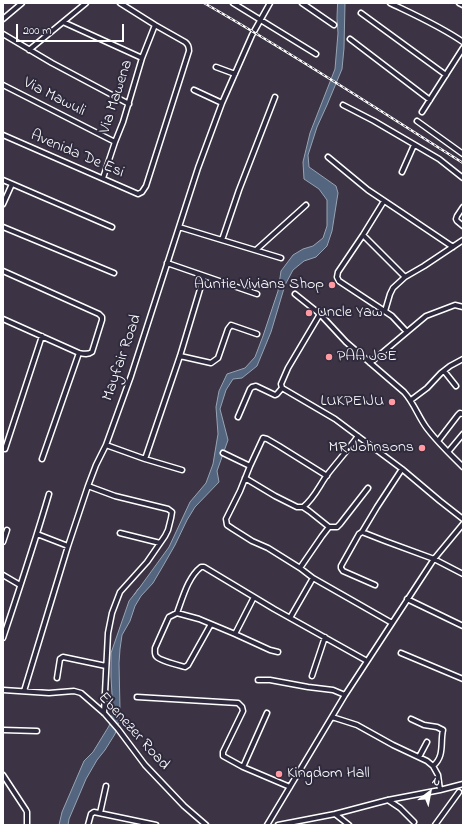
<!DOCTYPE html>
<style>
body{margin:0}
#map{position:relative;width:466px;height:828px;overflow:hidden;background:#3c3444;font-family:"Indie Flower",sans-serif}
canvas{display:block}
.frame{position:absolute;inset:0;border:4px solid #fff;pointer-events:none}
.north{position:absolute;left:410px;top:772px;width:40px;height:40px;-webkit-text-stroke:3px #2f2a3d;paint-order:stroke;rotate:32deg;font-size:11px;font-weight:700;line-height:16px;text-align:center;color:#fff}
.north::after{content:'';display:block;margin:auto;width:14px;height:18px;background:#fff;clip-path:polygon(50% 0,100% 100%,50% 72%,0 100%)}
.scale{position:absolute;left:16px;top:24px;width:108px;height:18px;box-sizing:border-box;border:2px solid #fff;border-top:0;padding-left:5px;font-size:12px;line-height:14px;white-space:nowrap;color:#fff;-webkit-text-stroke:3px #2f2a3d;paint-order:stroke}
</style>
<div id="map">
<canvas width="466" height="828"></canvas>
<div class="frame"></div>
<div class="north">N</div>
<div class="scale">200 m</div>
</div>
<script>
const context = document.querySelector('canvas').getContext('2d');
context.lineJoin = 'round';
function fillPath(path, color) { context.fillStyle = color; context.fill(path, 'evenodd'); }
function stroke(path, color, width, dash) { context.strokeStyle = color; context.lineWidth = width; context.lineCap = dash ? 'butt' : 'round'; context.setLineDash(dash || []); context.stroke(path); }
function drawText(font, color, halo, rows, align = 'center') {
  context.font = font + ' "Indie Flower",sans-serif'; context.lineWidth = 4; context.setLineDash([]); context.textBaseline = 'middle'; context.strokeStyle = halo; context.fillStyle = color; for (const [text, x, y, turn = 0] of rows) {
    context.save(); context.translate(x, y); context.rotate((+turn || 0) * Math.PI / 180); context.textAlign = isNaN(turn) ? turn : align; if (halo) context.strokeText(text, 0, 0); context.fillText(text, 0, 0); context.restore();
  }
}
const water = new Path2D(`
 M338,3H345L344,48L342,69L327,105L317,127L308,155L309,167L336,186L338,193L332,231L327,246L316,257L304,261L293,270L285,285L271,332L257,366L242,378L233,379L226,390L220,409L228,440L217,471L219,482L195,507L187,520L175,545L163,566L153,583L141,596L135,606L130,621L122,635L120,649L119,663L120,710L119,721L115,734L105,750L97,760L86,779L69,819L68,825H59L62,812L84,761L93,752L109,726L113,712L111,677V653L129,601L140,587L169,547L190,502L206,483L213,464L218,434L216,407L219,391L227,374L245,368L255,357L263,336L278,291L281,271L293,255L303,249L313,246L323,238L327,226V200L319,189L304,179L303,162L310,133L335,69L338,33L337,19Z`);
const stream = new Path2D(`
 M134,595L138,589L141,586
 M3,824L4,825`);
const minor = new Path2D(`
 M233,3L316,54
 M302,3L334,25
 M390,3C415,15 440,26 463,42
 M459,3L463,5
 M361,13L446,75
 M3,19L22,3
 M63,22L142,58
 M3,34L52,63L129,104
 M350,39L430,100
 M29,50L86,3
 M216,67L235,74
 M3,85L115,142
 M194,90L222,103
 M343,105L374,121L439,159L463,178
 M422,112L463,48
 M417,121L463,154
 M3,135L138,194L142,192L146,186L189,51C189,47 188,44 185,42L155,25L120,3
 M328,157L368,190L395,208L453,247
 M402,172L414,145
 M103,178L115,142L123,122L142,58L155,25
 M3,180L112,227
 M384,201L363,235L338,272L337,277L339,281L392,316L407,332
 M3,204L12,184
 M463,207L457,216L456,219L457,221L463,226
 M3,227L114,273
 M179,227L281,258
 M363,235L405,277
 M222,240L239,190L275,97
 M256,250L306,205
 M167,263L257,294
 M3,271L99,314L102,317V320L92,352C88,355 84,354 79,353L3,319
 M295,294L320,314
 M385,311L390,294L393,288L405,277L424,266L463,240
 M180,356L211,363L218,358L228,329L231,325L257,334
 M370,363L426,316L455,305L463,307
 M444,371L456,386
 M282,388L335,419L402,469L440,501L463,519
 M411,400L427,388L441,373L450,366L463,359
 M238,417L250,389L252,387L256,386L275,395L277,394L282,388L281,384L288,368L320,314L346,342L404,392C414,403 418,416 426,427C437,442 450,454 463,467
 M438,441L458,415L460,413L463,414
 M106,445L145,459L182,470
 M5,449L42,336
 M448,452L463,434
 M223,453L250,466
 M42,459L79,353
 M145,459L180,356L204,276
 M327,476L279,446L267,439L263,438L250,466L240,491L226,519L227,525L233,529L252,541L268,548L300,568L313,578L392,623
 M245,478L275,496L297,507H303L309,511L329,527H337L340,524L368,488
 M88,486L115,496L168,509L172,512L171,518L168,530L165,536L147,562L120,592L112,613L108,633L104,713
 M303,507C314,499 319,486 327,475C337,462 348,450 358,436
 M362,532L377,507L402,469
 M120,533L160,543
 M37,534L68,546
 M3,542L7,530
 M300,568L322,536L329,527
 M3,575L20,585
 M375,585L343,571L341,568V566L359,534L362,532L385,541L434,559L463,574
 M407,599L463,626
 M177,613C183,597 188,577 201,567H204L274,609L367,661
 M290,618L313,578
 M211,624L188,665L185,667C178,665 161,661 157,657C154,655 155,652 155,648L168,619L169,617L177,613L199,619L235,634L270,650L278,652
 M235,634L254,597
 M3,638C19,590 35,542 49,494
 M401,653L463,679
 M312,676L325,637
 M57,678L60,659L63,657L106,666
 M258,680H270L308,687L333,690L345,695
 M3,690L49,693L74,691L81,693L104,713L118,729L145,765L184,806L206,825
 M24,691L68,546L88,486L96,465L106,445L131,376L198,168L222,103L252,35L270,3
 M137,697L238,703L242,707L243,711L223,752V756L243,767L290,787
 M332,717L357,725L393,745L427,761L433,766L438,775L440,790
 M411,719L424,725L437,727L443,730C440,743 445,756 433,766
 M3,730L37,731
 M419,757L427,742
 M243,767L267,713
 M3,775L26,810L27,812V825
 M388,800L400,808L414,822
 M100,813L106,786
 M335,814L349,825
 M88,825L91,814L94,812L156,825
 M267,825L345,695L434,559L463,524
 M278,825L335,814L388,800L440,790L463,784
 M435,825L459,792`);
const rail = new Path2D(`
 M204,3C292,53 377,109 463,163`);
const markers = [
 [332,285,4,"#ff9aa2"],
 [309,313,4,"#ff9aa2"],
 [329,357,4,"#ff9aa2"],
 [392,402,4,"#ff9aa2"],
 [422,448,4,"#ff9aa2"],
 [279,774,4,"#ff9aa2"]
];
const streetNames = [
 ["Via Mawena",117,97,-72],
 ["Via Mawuli",54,98,27],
 ["Avenida De Esi",77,155,23],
 ["Mayfair Road",123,358,-71],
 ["Ebenezer Road",133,732,48]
];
const poiNames = [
 ["Auntie Vivians Shop",324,285],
 ["Uncle Yaw",317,313,"left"],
 ["PAA JOE",337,357,"left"],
 ["LUKPEIJU",384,402],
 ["MR.Johnsons",414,448],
 ["Kingdom Hall",287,774,"left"]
];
fillPath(water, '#54667f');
stroke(water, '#98a3b2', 1);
stroke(stream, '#98a3b2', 1);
stroke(minor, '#fff', 7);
stroke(minor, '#2f2a3d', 4);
stroke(rail, '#fff', 2.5);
stroke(rail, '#2f2a3d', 1, [3]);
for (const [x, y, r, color] of markers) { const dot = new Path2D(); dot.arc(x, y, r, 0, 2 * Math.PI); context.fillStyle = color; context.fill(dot); stroke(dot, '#2f2a3d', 1.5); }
drawText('16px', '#fff', '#2f2a3d', streetNames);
drawText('16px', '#fff', '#2f2a3d', poiNames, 'right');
</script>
